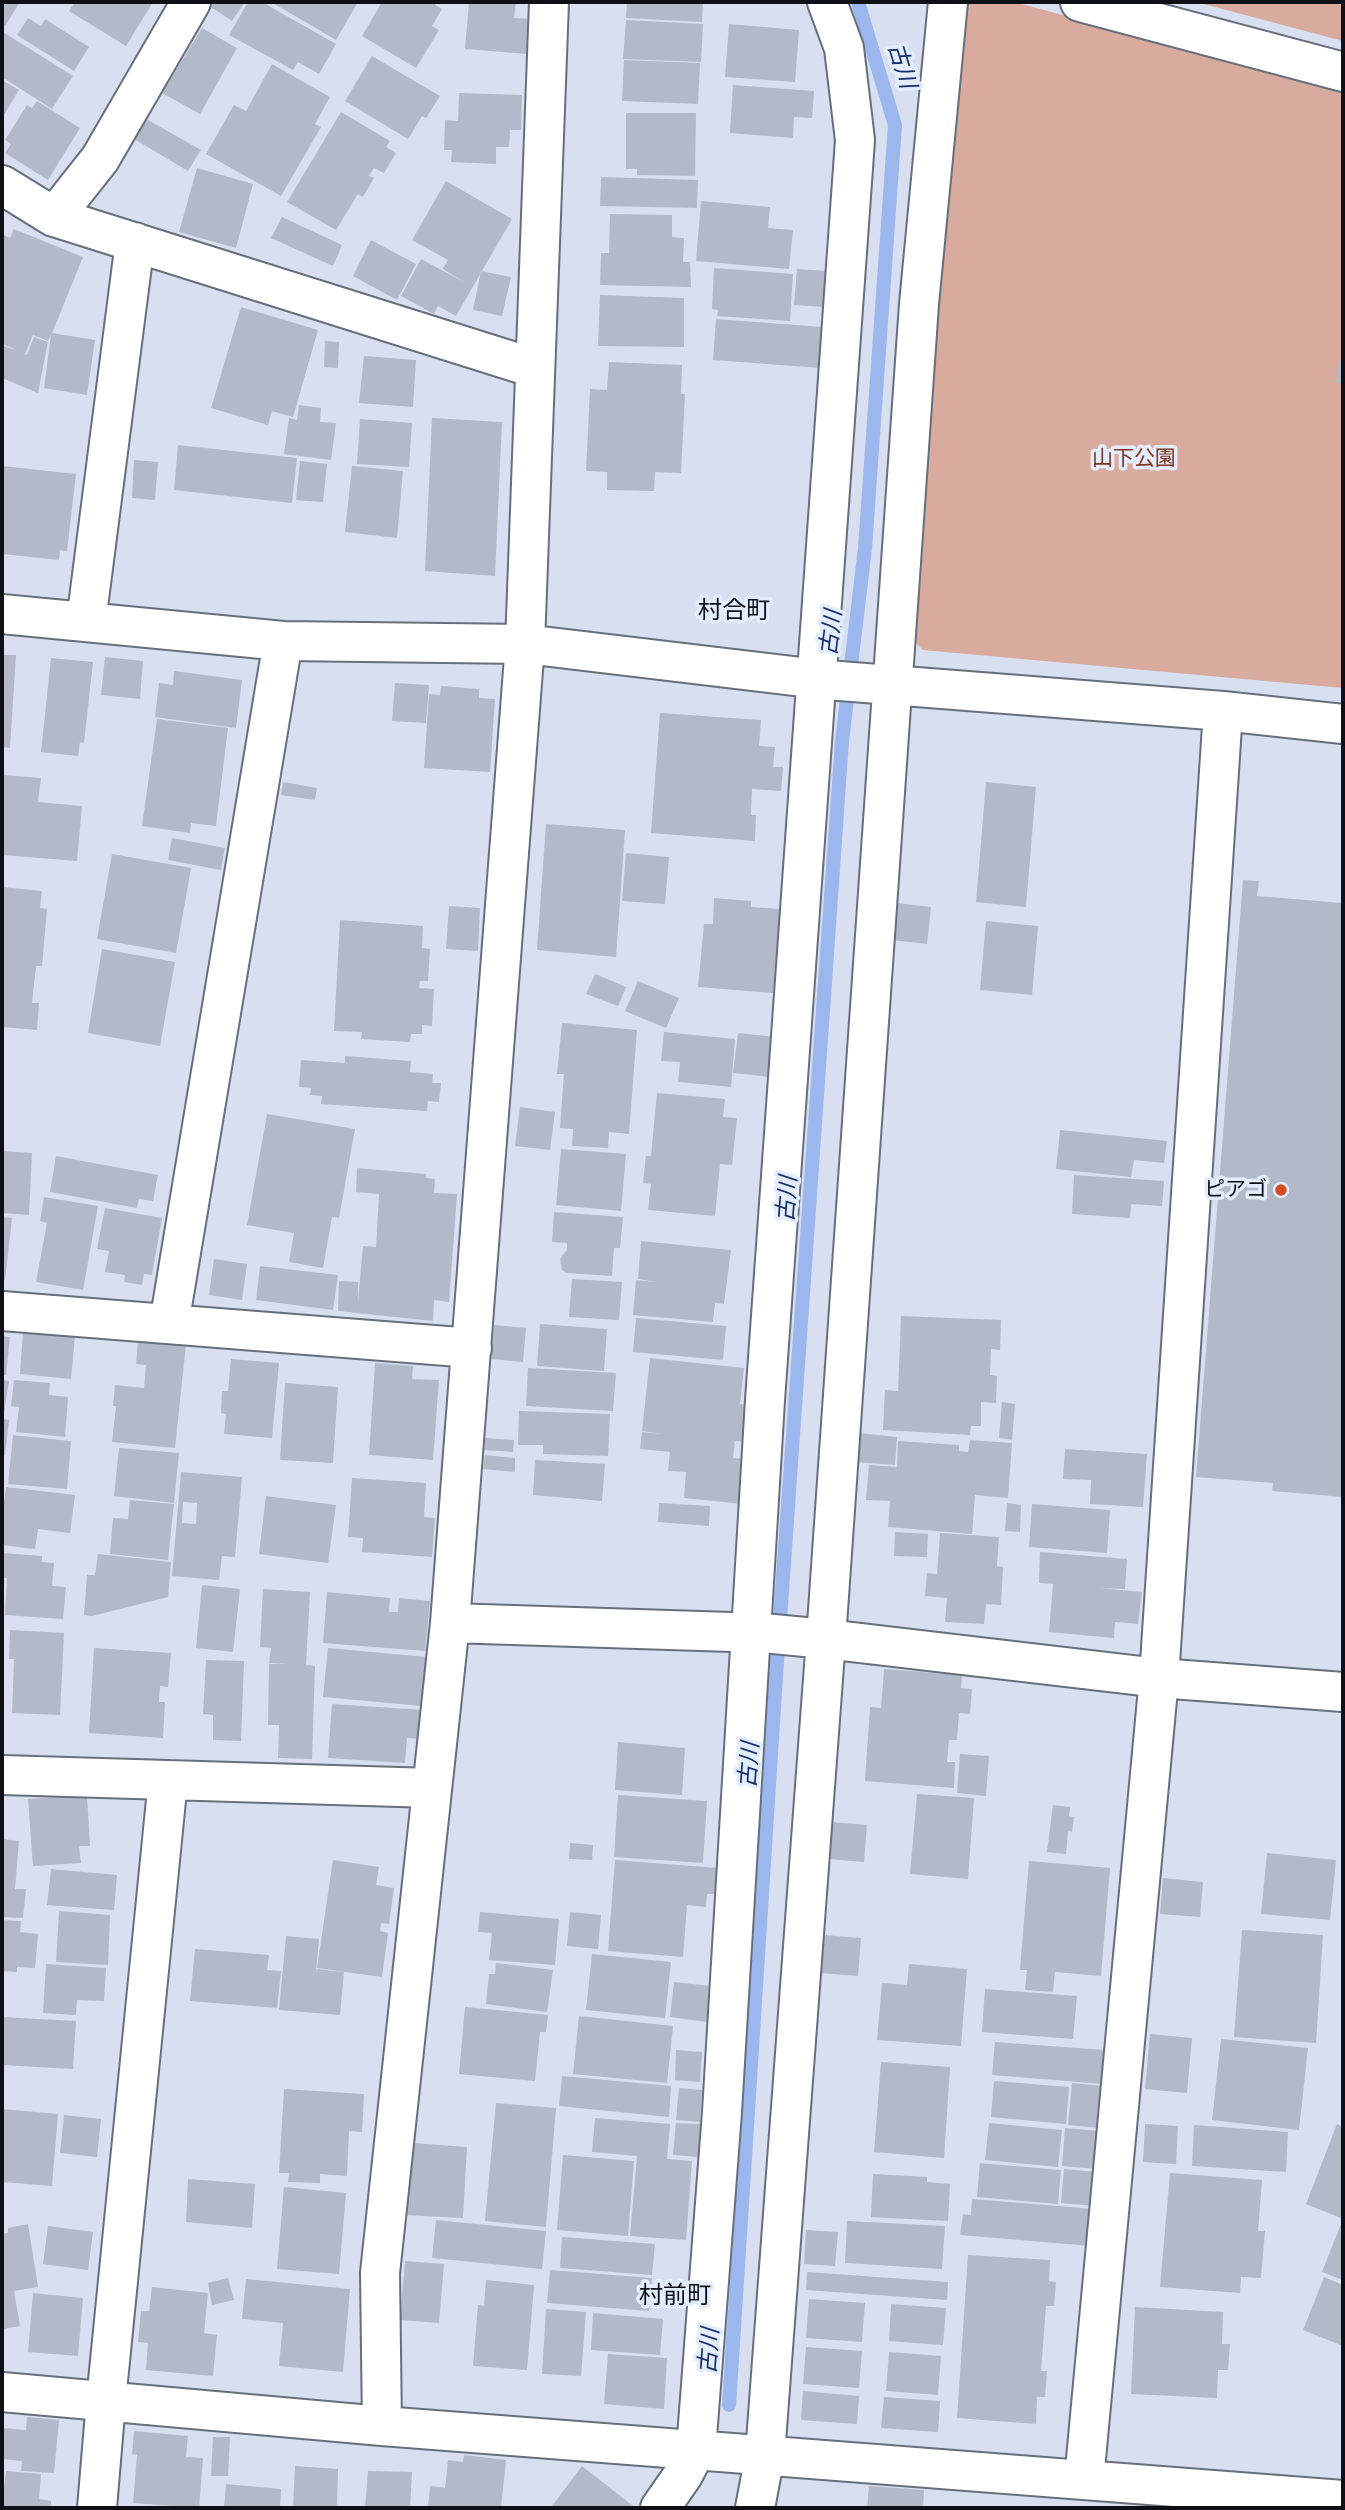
<!DOCTYPE html>
<meta charset="utf-8">
<style>
body{margin:0}
#map{position:relative;width:1345px;height:2510px;overflow:hidden;background:#d7dff0;font-family:Helvetica,sans-serif}
canvas{display:block}
.frame{position:absolute;inset:0;border:4px solid #0e1016;pointer-events:none}
</style>
<div id="map">
<canvas width="1345" height="2510"></canvas>
<div class="frame"></div>
</div>
<script>
const context = document.querySelector('canvas').getContext('2d');
context.lineJoin = 'round';
function fillPath(path, color) { context.fillStyle = color; context.fill(path, 'evenodd'); }
function stroke(path, color, width, dash) { context.strokeStyle = color; context.lineWidth = width; context.lineCap = dash ? 'butt' : 'round'; context.setLineDash(dash || []); context.stroke(path); }
function drawText(font, color, halo, rows, align = 'center') {
  context.font = font + ' Helvetica,"Noto Sans JP",sans-serif'; context.lineWidth = 7; context.setLineDash([]); context.textBaseline = 'middle'; context.strokeStyle = halo; context.fillStyle = color; for (const [text, x, y, turn = 0] of rows) {
    context.save(); context.translate(x, y); context.rotate((+turn || 0) * Math.PI / 180); context.textAlign = isNaN(turn) ? turn : align; if (halo) context.strokeText(text, 0, 0); context.fillText(text, 0, 0); context.restore();
  }
}
const green = new Path2D(`
 M972,2H1014L1343,90V688L923,650L911,638L957,13Z
 M1196,2H1343V41Z`);
const stream = new Path2D(`
 M729,2405L776,1676L842,741L865,548L895,125L858,2`);
const building = new Path2D(`
 M2,2H20L5,26L2,24Z
 M75,2H153L126,46L69,11Z
 M203,2H245L232,21Z
 M248,2H262L336,44L319,74L298,62L293,70L229,35Z
 M271,2H358L336,40Z
 M382,2H437L435,5L442,9L432,26L439,30L416,68L362,36Z
 M469,2H516L514,18L530,19L527,54L465,49Z
 M627,2H703L702,22L626,18Z
 M28,18L41,26L45,19L89,47L74,71L17,35Z
 M626,20L703,24L701,62L623,59Z
 M729,24L799,30L795,82L725,77Z
 M202,28L237,48L200,114L162,93Z
 M3,32L73,76L52,109L2,77Z
 M372,56L440,96L426,118L422,116L408,139L345,101Z
 M624,60L700,63L698,104L622,101Z
 M272,64L330,97L315,124L321,127L281,196L206,154L234,105L246,111Z
 M2,80L19,90L2,118Z
 M733,85L814,91L812,118L794,117L793,138L730,133Z
 M459,93L522,95L521,130H510L509,147H496V164L451,162L452,150H444L445,120L458,121Z
 M37,101L80,128L48,180L5,153L11,144L5,140L27,105L32,108Z
 M341,112L390,141L386,147L396,153L384,173L374,168L369,176L374,178L363,197L358,194L336,230L287,202Z
 M626,113H696L695,176L637,175V169H626Z
 M141,116L201,150L188,171L129,136Z
 M197,168L253,184L236,248L179,232Z
 M601,177L698,180L697,208L600,206Z
 M446,181L512,219L456,316L438,306L434,314L401,296L421,259L464,282L443,269L448,260L412,240Z
 M701,201L770,207L768,228L793,230L789,269L696,261Z
 M610,214L672,215V237L684,238L683,262H690L691,287L600,285L601,253H609Z
 M282,217L342,245L333,266L271,238Z
 M14,229L83,257L52,333L95,340L87,395L44,388L51,334L48,341L33,335L25,354L27,355L34,337L48,342L38,393L2,378L3,346L17,350L2,344V240L4,235L10,238Z
 M371,240L416,264L397,300L353,276Z
 M714,268L793,274L790,321L717,316L718,310L712,309Z
 M797,269L828,271L825,307L794,305Z
 M481,271L511,277L502,316L473,310Z
 M600,295L684,298V347L598,346Z
 M241,307L318,330L293,417L272,411L268,425L211,408Z
 M716,319L823,327L821,368L713,360Z
 M325,341L339,342L338,368L324,367Z
 M364,356L416,360L413,407L359,403Z
 M1340,359L1343,360V384L1336,382Z
 M609,362L682,365L681,394H685L681,473L655,472L654,491L607,490V472L586,471L590,389L607,390Z
 M299,405L321,408L320,422L336,423L331,460L284,454L289,418L297,420Z
 M432,418L502,422L495,576L425,571Z
 M360,419L412,423L409,467L357,464Z
 M178,445L297,458L292,503L174,490Z
 M134,460L158,462L155,500L132,498Z
 M300,461L327,464L323,502L296,500Z
 M2,466L76,474L67,551L60,550L59,560L2,554Z
 M352,466L403,471L397,538L345,532Z
 M2,655H16L10,748L2,747Z
 M105,657L143,661L140,699L101,695Z
 M51,658L93,662L84,743L80,742L78,756L41,752Z
 M174,671L242,680L236,728L155,717L159,683L173,685Z
 M395,683L429,685L426,723L392,721Z
 M441,686L479,689V698L495,699L490,772L424,768L429,694L440,695Z
 M660,713L761,720L759,746L775,747L773,767H783L781,791L752,789L751,815H756L755,841L651,833Z
 M157,719L228,728L216,826L191,823L190,833L142,826Z
 M2,775L41,778L38,802L82,806L77,861L2,855Z
 M283,782L317,788L315,800L281,795Z
 M986,782L1036,787L1026,907L976,902Z
 M546,824L625,830L616,957L537,950Z
 M172,838L225,848L221,870L168,860Z
 M626,853L669,857L665,904L622,901Z
 M112,854L191,868L176,953L97,939Z
 M1243,880L1259,881L1257,896L1343,903V1497L1272,1491L1273,1483L1196,1477Z
 M2,887L42,891L40,908L47,909L42,966H36L32,1003H39L37,1030L2,1027Z
 M714,898L751,901V907L780,909L773,993L698,987L704,924H713Z
 M897,903L931,907L927,944L892,940Z
 M449,906L480,908L478,951L446,949Z
 M340,920L423,926L422,948L430,949L428,981H420L419,988L434,989L432,1026L422,1025V1034H411L410,1042L361,1039L362,1032L334,1031Z
 M986,921L1038,926L1032,995L980,990Z
 M102,949L175,962L160,1046L88,1033Z
 M595,974L626,987L618,1006L586,994Z
 M638,981L679,998L666,1028L625,1011Z
 M562,1023L637,1030L629,1134L609,1132L608,1148L572,1146L573,1129L560,1128L564,1074H557Z
 M664,1032L735,1039L731,1087L678,1082L680,1062L661,1061Z
 M738,1033L775,1037L771,1077L733,1073Z
 M345,1056L411,1061L410,1072L433,1074L432,1083H441L439,1102L428,1101L427,1111L321,1104L322,1096L310,1095L311,1088L299,1087L301,1060L345,1063Z
 M657,1093L725,1099L723,1117L737,1118L732,1165L720,1164L715,1216L648,1210L651,1184L643,1183L646,1156H651Z
 M520,1107L555,1112L550,1150L515,1146Z
 M267,1114L355,1129L339,1218L332,1217L323,1268L289,1262L294,1233L247,1225Z
 M1060,1130L1167,1141L1164,1163L1134,1160L1131,1177L1056,1169Z
 M561,1149L626,1154L621,1211L556,1205Z
 M2,1151L32,1153L29,1215L2,1213Z
 M56,1156L158,1175L153,1201L139,1199L137,1208L50,1192Z
 M357,1168L426,1174V1178L435,1179L434,1193L457,1194L449,1302L434,1300L433,1321L338,1311L339,1281L358,1282V1301L363,1246L376,1247L379,1194L356,1192Z
 M1074,1175L1164,1181L1162,1206L1131,1204L1130,1218L1072,1214Z
 M44,1197L98,1206L83,1290L36,1282L47,1223L40,1221Z
 M105,1208L162,1218L152,1275L144,1274L142,1285L124,1282L125,1275L105,1272L109,1251L97,1249Z
 M554,1212L623,1217L620,1248H614L612,1276L566,1273L562,1270L560,1259L567,1250V1243L552,1242Z
 M2,1217L12,1218L5,1280H2Z
 M641,1241L731,1250L724,1304L715,1303L713,1322L633,1315L636,1280L656,1282L638,1279Z
 M214,1259L247,1264L242,1300L209,1295Z
 M260,1266L338,1275L333,1310L256,1300Z
 M572,1279L622,1282L619,1320L569,1317Z
 M901,1316L1001,1320L1000,1350L991,1349L990,1375L997,1376L996,1403L981,1402V1426H971L970,1435L883,1430L885,1390L898,1391Z
 M636,1318L726,1326L723,1360L633,1352Z
 M540,1324L607,1329L604,1371L537,1366Z
 M494,1325L526,1328L523,1362L491,1359Z
 M23,1332L75,1336L71,1379L20,1374Z
 M2,1336L10,1337L6,1375H2Z
 M138,1340L186,1344L175,1448L112,1442L116,1406H113L115,1385L144,1388L146,1365L136,1364Z
 M650,1358L744,1368L740,1404L752,1405L748,1442L735,1441L733,1458L748,1459L743,1504L684,1498L686,1472L668,1471L670,1452L640,1449L642,1432L663,1434L642,1431Z
 M231,1359L279,1363L272,1438L224,1434L226,1414L221,1413L222,1391H228Z
 M375,1363L413,1366L412,1379L439,1380L433,1460L369,1455Z
 M528,1368L616,1373L613,1411L526,1406Z
 M2,1380L9,1381L3,1419L9,1420L5,1455H2Z
 M14,1380L50,1383L49,1395L68,1397L65,1437L16,1432L19,1407L11,1406Z
 M285,1383L338,1387L333,1463L280,1460Z
 M1002,1402L1015,1404L1012,1440L999,1438Z
 M519,1411L610,1414L608,1456L543,1454V1445H518Z
 M859,1433L897,1437L895,1465L856,1462Z
 M13,1435L71,1441L67,1489L8,1484Z
 M485,1438L514,1440L513,1452L484,1450Z
 M970,1440L1012,1443L1008,1498L975,1495L972,1534L888,1527L890,1501L866,1500L869,1465L897,1467L898,1441L959,1445V1451L968,1452Z
 M119,1448L179,1453L174,1503L114,1496Z
 M1065,1449L1147,1454L1143,1507L1090,1504L1091,1480L1063,1479Z
 M485,1455L515,1458V1472L483,1469Z
 M535,1460L605,1464L602,1501L533,1495Z
 M181,1472L242,1477L235,1557L222,1556L219,1580L172,1576ZM183,1502L197,1503L196,1524L182,1523Z
 M352,1478L426,1483L424,1517L435,1518L432,1557L362,1552L363,1538L348,1537Z
 M6,1487L75,1495L70,1533L38,1529L35,1549L2,1545V1518Z
 M266,1496L336,1505L328,1563L259,1554Z
 M130,1500L174,1504L168,1560L110,1554L113,1518L128,1519Z
 M659,1503L710,1506L709,1526L658,1522Z
 M1007,1503L1021,1505L1020,1532L1005,1531Z
 M1032,1504L1110,1510L1107,1553L1029,1547Z
 M895,1532L928,1534L927,1557L894,1556Z
 M940,1533L999,1537L997,1566L1003,1567L1001,1605L986,1604L984,1624L945,1622L947,1598L925,1596L927,1573L937,1574Z
 M1040,1552L1127,1559L1125,1589L1100,1588L1142,1592L1138,1624L1115,1622L1114,1638L1049,1632L1053,1584L1039,1583Z
 M2,1553L42,1556V1562L54,1563L52,1586L66,1587L63,1619L5,1615L7,1578H2Z
 M98,1554L171,1562L168,1597L92,1616L84,1615L87,1575H95Z
 M202,1585L240,1589L233,1652L196,1648Z
 M263,1589L310,1592L306,1665L315,1666L312,1759L278,1758L279,1725H268L269,1664H289L269,1663L271,1648L260,1647Z
 M327,1592L390,1598L389,1612H398L399,1598L430,1601L425,1651L323,1643Z
 M10,1630L64,1633L60,1715L12,1713L14,1659H9Z
 M94,1648L171,1653L168,1687L160,1686L159,1702H165L163,1738L89,1733Z
 M328,1648L427,1657L422,1706L323,1697Z
 M206,1660L244,1661L241,1741L213,1740V1715L203,1714Z
 M884,1669L962,1675L961,1688L972,1689L970,1714L959,1713L957,1740H949L947,1762H955L954,1788L865,1781L870,1707L881,1708Z
 M332,1704L423,1710L421,1739L407,1738L405,1763L328,1758Z
 M618,1742L685,1748L682,1795L615,1790Z
 M960,1754L989,1756L986,1796L957,1793Z
 M917,1794L974,1798L968,1879L910,1874Z
 M87,1795L90,1846H79L81,1863L33,1866L28,1799Z
 M618,1795L707,1801L703,1863L614,1857Z
 M1053,1805L1070,1807L1069,1816L1074,1817L1072,1832L1068,1831L1066,1854L1047,1852Z
 M831,1822L867,1825L864,1862L829,1859Z
 M2,1839L19,1841L15,1889H26L23,1918L2,1917Z
 M570,1843L593,1845L592,1860L569,1859Z
 M1267,1853L1336,1860L1330,1920L1261,1914Z
 M333,1860L379,1867L376,1885L394,1888L389,1924L381,1923L380,1931L388,1933L382,1977L317,1968Z
 M615,1860L718,1868L716,1894H707L706,1907L687,1905L683,1957L608,1951Z
 M1029,1861L1110,1868L1101,1976L1055,1972L1053,1992L1025,1990L1027,1970H1020Z
 M51,1869L117,1875L114,1910L47,1905Z
 M1163,1878L1203,1882L1200,1917L1160,1914Z
 M59,1911L110,1915L108,1965L56,1962Z
 M480,1912L559,1919L555,1965L489,1960L492,1933L478,1932Z
 M570,1912L601,1915L598,1949L567,1946Z
 M2,1920L21,1921L20,1932L38,1934L35,1968L17,1967V1972L2,1971Z
 M1242,1930L1323,1935L1316,2043L1234,2037Z
 M823,1935L861,1938L858,1976L820,1973Z
 M286,1936L319,1939L316,1972L317,1969L344,1972L340,2015L279,2010Z
 M195,1949L269,1955L267,1970L281,1971L277,2008L190,2001Z
 M592,1954L671,1962L665,2018L586,2010Z
 M496,1963L553,1970L547,2012L486,2004L489,1974H495Z
 M46,1964L106,1968L104,2001L77,2000L76,2015L43,2013Z
 M909,1964L967,1969L961,2046L877,2040L882,1983L907,1985Z
 M674,1982L711,1986L707,2022L670,2017Z
 M985,1989L1077,1996L1073,2039L982,2032Z
 M465,2007L548,2015L546,2032H540L535,2081L459,2074Z
 M579,2016L673,2026L667,2083L573,2074Z
 M2,2017L76,2021L73,2069L2,2065Z
 M1150,2034L1192,2038L1187,2093L1145,2089Z
 M1221,2039L1308,2048L1299,2130L1212,2120Z
 M995,2042L1105,2050L1103,2084L992,2075Z
 M676,2050L702,2052L700,2082L675,2080Z
 M881,2062L950,2067L944,2158L874,2152Z
 M562,2076L671,2086L669,2117L559,2106Z
 M994,2081L1069,2087L1066,2124L991,2117Z
 M1072,2083L1103,2086L1100,2128L1068,2125Z
 M679,2088L702,2090L700,2122L676,2120Z
 M284,2089L364,2094L362,2132L349,2131L347,2176L320,2174V2183L288,2182L289,2173H279Z
 M496,2103L556,2108L546,2227L485,2221Z
 M2,2109L58,2114L52,2186L2,2182Z
 M64,2115L101,2119L97,2157L60,2153Z
 M595,2118L670,2124L667,2159L692,2161L686,2240L630,2236L637,2156L592,2152Z
 M676,2123L701,2124L698,2157L673,2155Z
 M989,2123L1062,2130L1058,2167L985,2160Z
 M1145,2124L1178,2126L1176,2164L1143,2162Z
 M1337,2124L1343,2127V2219L1306,2204Z
 M1194,2125L1288,2132L1286,2172L1192,2166Z
 M1065,2128L1100,2131L1097,2169L1062,2166Z
 M413,2143L467,2147L463,2218L403,2215L406,2170L411,2171Z
 M563,2155L634,2161L628,2236L557,2230Z
 M980,2163L1061,2170L1058,2204L977,2197Z
 M1064,2169L1097,2172L1094,2206L1061,2203Z
 M1170,2173L1262,2180L1258,2231H1265L1261,2278L1241,2277L1240,2293L1160,2287Z
 M873,2174L927,2177V2182L950,2184L948,2221L871,2217Z
 M188,2179L255,2184L252,2228L186,2222Z
 M284,2187L346,2193L339,2274L277,2269Z
 M972,2199L1094,2209L1091,2246L960,2235L963,2214L971,2215Z
 M1343,2219V2280L1322,2272Z
 M436,2220L546,2231L542,2269L432,2258Z
 M847,2221L945,2226L942,2269L845,2263Z
 M28,2224L38,2287L14,2291L20,2326L2,2329V2234L8,2233V2228Z
 M48,2226L93,2232L88,2270L43,2264Z
 M806,2230L838,2232L835,2266L804,2264Z
 M562,2237L655,2244L652,2275L560,2268Z
 M968,2255L1050,2260L1049,2281L1056,2282L1054,2306H1046L1041,2371H1047L1045,2397H1037L1036,2424L957,2418Z
 M405,2261L444,2264L439,2323L400,2320Z
 M550,2270L652,2278L649,2311L547,2303Z
 M807,2272L948,2282L947,2300L806,2290Z
 M1324,2277L1343,2285V2346L1303,2330Z
 M228,2278L234,2300L212,2305L208,2283Z
 M246,2279L350,2289L343,2372L279,2366L283,2323L242,2319Z
 M486,2280L534,2285L527,2370L473,2366L478,2305L484,2306Z
 M152,2287L208,2293L204,2333L217,2335L213,2376L146,2370L148,2343L138,2342L141,2311H149Z
 M33,2293L83,2298L78,2356L28,2352Z
 M809,2299L865,2303L862,2342L806,2338Z
 M891,2304L946,2308L943,2345L889,2341Z
 M1135,2307L1223,2312L1222,2344H1230L1228,2370H1218L1217,2398L1131,2394Z
 M546,2309L586,2312L581,2376L542,2374Z
 M593,2313L663,2319L660,2355L591,2350Z
 M806,2347L862,2351L859,2388L803,2384Z
 M889,2352L941,2356L938,2395L886,2391Z
 M608,2354L667,2358L664,2409L604,2404Z
 M803,2391L859,2396L857,2424L801,2420Z
 M884,2397L940,2401L938,2432L881,2428Z
 M27,2417L59,2420L54,2473L21,2471L22,2461L2,2459L3,2428L26,2430Z
 M134,2431L188,2436L186,2457L203,2458L199,2508L133,2503L137,2455L132,2454Z
 M213,2437H230L228,2476H211Z
 M464,2455L506,2460L501,2508H428L430,2486L445,2488L448,2460L463,2462Z
 M295,2466L338,2469L337,2508H293Z
 M582,2466L633,2506L631,2508H555L552,2506Z
 M6,2471L41,2474L39,2499L51,2501V2508H2Z
 M368,2471L412,2472L410,2508H365Z
 M226,2484L281,2489L280,2508H224Z
 M869,2486L924,2490L923,2508H867Z`);
const minor = new Path2D(`
 M1080,2L1343,72
 M2,185L54,217L534,368
 M54,217L100,159L191,2
 M2,614L283,641L525,644L827,680L1223,711L1343,724
 M86,622L135,242
 M2,1311L472,1348
 M169,1324L283,641
 M450,1623L763,1633L826,1639L1159,1678L1343,1692
 M2,1775L432,1788
 M2,2392L382,2426L1343,2500
 M382,2426L380,2273L450,1623L525,644L549,2
 M1084,2480L1159,1678L1223,711
 M97,2508L106,2401L168,1780
 M660,2508L683,2475L696,2450L722,2112L765,1400L855,140L844,48L827,2
 M755,2508L765,2455L826,1639L919,304L948,2`);
const markers = [
 [1281,1190,7,"#d44b24"]
];
const parkNames = [
 ["山下公園",1134,459]
];
const poiNames = [
 ["ピアゴ",1267,1190]
];
const waterNames = [
 ["古川",901,66,73],
 ["古川",832,633,-83],
 ["古川",788,1199,-86],
 ["古川",750,1765,-86],
 ["古川",710,2351,-86]
];
const quarterNames = [
 ["村合町",734,611],
 ["村前町",675,2296]
];
fillPath(green, '#d8ab9e');
stroke(stream, '#9bb7ed', 14);
fillPath(building, '#b2baca');
stroke(minor, '#676f7d', 42);
stroke(minor, '#fff', 38);
for (const [x, y, r, color] of markers) { const dot = new Path2D(); dot.arc(x, y, r, 0, 2 * Math.PI); context.fillStyle = color; context.fill(dot); stroke(dot, '#e4edfd', 2.5); }
drawText('21px', '#81331d', '#e4edfd', parkNames);
drawText('21px', '#0e1016', '#e4edfd', poiNames, 'right');
drawText('italic 23px', '#112d6c', '#e4edfd', waterNames);
drawText('24px', '#0e1016', '#e4edfd', quarterNames);
</script>
